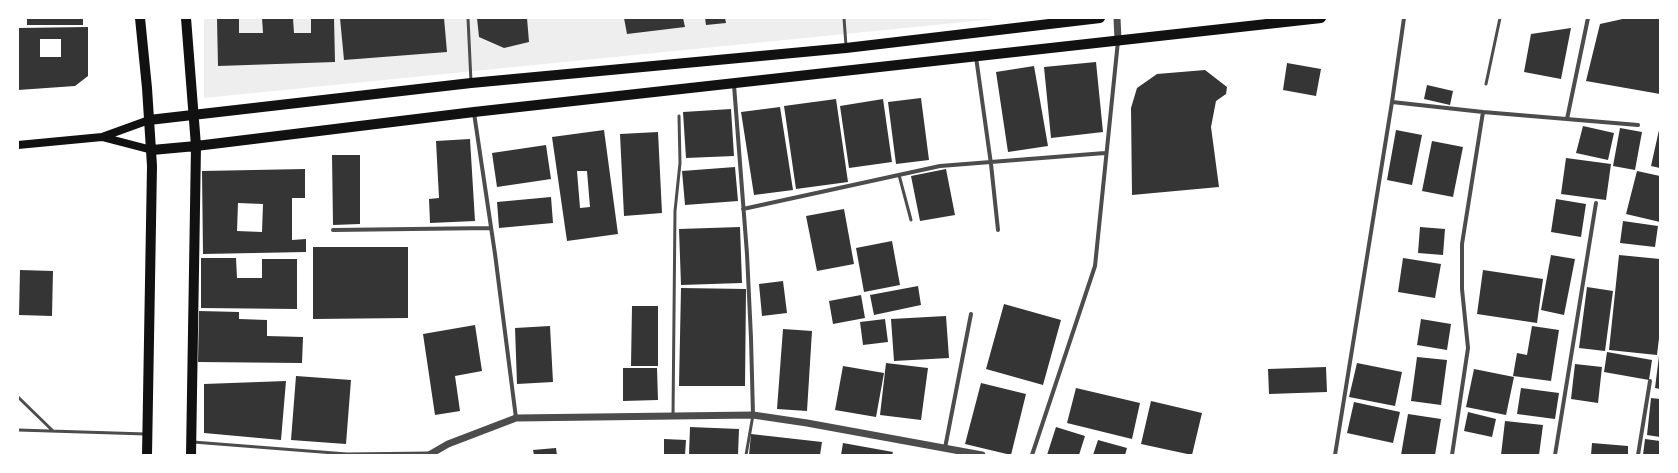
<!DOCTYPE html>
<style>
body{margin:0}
#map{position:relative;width:1678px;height:473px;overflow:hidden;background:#fff;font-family:"Alegreya Sans",sans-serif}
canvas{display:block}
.frame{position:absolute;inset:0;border:19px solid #fff;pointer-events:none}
</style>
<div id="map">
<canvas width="1678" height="473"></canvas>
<div class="frame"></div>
</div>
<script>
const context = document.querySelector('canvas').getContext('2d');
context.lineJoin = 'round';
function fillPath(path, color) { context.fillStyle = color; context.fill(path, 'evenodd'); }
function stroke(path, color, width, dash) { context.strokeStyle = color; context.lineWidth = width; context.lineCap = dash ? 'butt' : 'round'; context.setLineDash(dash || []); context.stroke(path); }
const green = new Path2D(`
 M204,18H1005L204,98Z`);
const building = new Path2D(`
 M27,18H83V25H27Z
 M217,18H239V33H263L262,18H293L294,33H311V18H334L335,62L218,66Z
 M340,18H444L447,52L344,60Z
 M477,18H527L529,42L504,48L479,37Z
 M624,18H683L685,27L627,34Z
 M705,18H725L726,23L706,25Z
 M1627,18H1660V94L1586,81L1600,24Z
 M88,27V76L75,86L18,90V28ZM40,39H61V57H40Z
 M1571,28L1561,79L1524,72L1531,34Z
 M1096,62L1103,132L1051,138L1044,67Z
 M1287,63L1321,69L1316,96L1283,90Z
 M1034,66L1048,146L1008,152L996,72Z
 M1205,70L1227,87L1226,94L1216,101L1211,127L1219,187L1132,195L1131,108L1137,88L1157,74Z
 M1427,85L1453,91L1450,105L1424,99Z
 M921,98L929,160L896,164L888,102Z
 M836,99L848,182L796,189L784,106Z
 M883,99L892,162L849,168L840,106Z
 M780,107L793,190L754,195L741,112Z
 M731,109L734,156L686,158L683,112Z
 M1583,126L1614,133L1608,160L1576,153Z
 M1620,128L1642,132L1635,170L1613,166Z
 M604,130L618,234L567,241L552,137ZM577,171H587L590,207L580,208Z
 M1396,130L1422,135L1412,185L1387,180Z
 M1659,130H1660V168L1651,166Z
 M658,132L662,213L624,216L620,134Z
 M470,139L475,221L430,223L429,199L439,198L436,141Z
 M1432,141L1463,147L1453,197L1422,191Z
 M546,145L551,179L497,187L492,153Z
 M332,155H360V224L333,225Z
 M1566,158L1611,164L1606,200L1561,194Z
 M735,167L738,201L685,205L682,171Z
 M305,169V198H292V240L306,239V252L203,254L202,171ZM238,203L263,204L262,232L237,231Z
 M946,169L955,215L920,221L911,176Z
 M1637,171L1660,176V222L1626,214Z
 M551,197L553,223L499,228L497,202Z
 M1556,199L1586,204L1581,237L1551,232Z
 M844,209L854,264L817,271L806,216Z
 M1623,221L1658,226L1655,247L1620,243Z
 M740,227L742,283L681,285L679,229Z
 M1420,227L1445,229L1443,255L1418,253Z
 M892,241L900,285L864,292L856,248Z
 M313,247H408V318L313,319Z
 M1551,255L1575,259L1564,315L1541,310Z
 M1619,255L1660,259V330L1657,355L1609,350Z
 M201,258H236L237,278H262V259H297V309L201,308Z
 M1403,258L1441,264L1435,298L1398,292Z
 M20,270L53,271L52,316L19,315Z
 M1483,270L1543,279L1537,323L1477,314Z
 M783,281L787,313L762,316L759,284Z
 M918,286L921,305L874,315L870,295Z
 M1587,287L1613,291L1605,351L1579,348Z
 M681,288L746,289L745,386H679Z
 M861,295L865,318L833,324L829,301Z
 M1004,304L1061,320L1043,385L986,369Z
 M632,306H658V366H631Z
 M199,311L239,312V319L267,320V336L303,337L302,363L198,362Z
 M946,316L949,358L894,361L891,319Z
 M885,319L888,342L863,345L860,322Z
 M1421,319L1451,324L1447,350L1417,345Z
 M475,325L482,371L455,376L460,411L435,415L423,334Z
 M550,326L553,382L517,384L515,328Z
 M1532,326L1559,330L1551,381L1513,376L1517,353L1527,355Z
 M783,329L812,331L807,411L777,409Z
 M1607,352L1652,360L1649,380L1604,372Z
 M1659,356H1660V389L1655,388Z
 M1417,357L1447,360L1441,405L1411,401Z
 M886,363L928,368L921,420L880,415Z
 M1357,363L1402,372L1395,406L1349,397Z
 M1575,364L1602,367L1598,403L1571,399Z
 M843,366L884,373L876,417L835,410Z
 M1326,367L1327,392L1269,394L1268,369Z
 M623,368H657L658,400L623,401Z
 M1474,369L1514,377L1506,415L1466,407Z
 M296,376L351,380L346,444L291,440Z
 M286,381L281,440L204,433V384Z
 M981,383L1026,394L1011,455L965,444Z
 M1076,388L1140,403L1132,439L1067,423Z
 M1521,388L1559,393L1555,419L1517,414Z
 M1651,398L1660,399V437L1647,435Z
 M1151,401L1202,413L1192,455L1141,444Z
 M1354,402L1400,412L1393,443L1347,433Z
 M1468,412L1496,419L1492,437L1464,431Z
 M1408,414L1441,419L1435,455H1401Z
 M1505,421L1543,425L1539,455H1501Z
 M690,427L739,429L738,455H689Z
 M1056,427L1085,436L1079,455H1047Z
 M751,434L822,442L820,455H749Z
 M664,439L686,440L685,455H664Z
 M1645,439L1660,441V455H1643Z
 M1098,440L1127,448L1125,455H1093Z
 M843,443L893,452L892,455H841Z
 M1592,443L1628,446V455H1591Z
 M556,448L557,455H534L533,450Z`);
const service = new Path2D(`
 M468,18L471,82
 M844,18L846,46
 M1486,84L1500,18
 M899,175L911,220
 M18,397L53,431
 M673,416L675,211L680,163L679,116
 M18,430L146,434
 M193,442L347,454L429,453
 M746,455L753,415`);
const minor = new Path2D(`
 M976,57L991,164L998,230
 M734,85L747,254L751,338L753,415
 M1392,102L1483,112L1638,125
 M474,113L495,254L516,418
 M1567,119L1588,18
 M743,209L940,166L1105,153
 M333,230L491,228
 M945,448L971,314
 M1032,455L1095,266L1118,41
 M1335,455L1392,102L1404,18
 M1452,455L1468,348L1462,289V244L1483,112
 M1555,455L1596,203
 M1638,455L1650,381`);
const tertiary = new Path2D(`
 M1117,18L1118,40
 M429,455L448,444L516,418L753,415L807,423L982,455`);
const secondary = new Path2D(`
 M102,137L152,150
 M18,145L102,137L149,120`);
const primary = new Path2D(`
 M140,18L147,88L152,166L147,455
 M186,18L196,146L191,455
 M149,120L471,83L846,48L1100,18
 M152,150L196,146L474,112L1321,18`);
fillPath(green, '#eee');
fillPath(building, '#353535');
stroke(service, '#4c4c4c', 3);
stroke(minor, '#4c4c4c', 4);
stroke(tertiary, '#4c4c4c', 7);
stroke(secondary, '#111', 8);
stroke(primary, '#111', 10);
</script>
